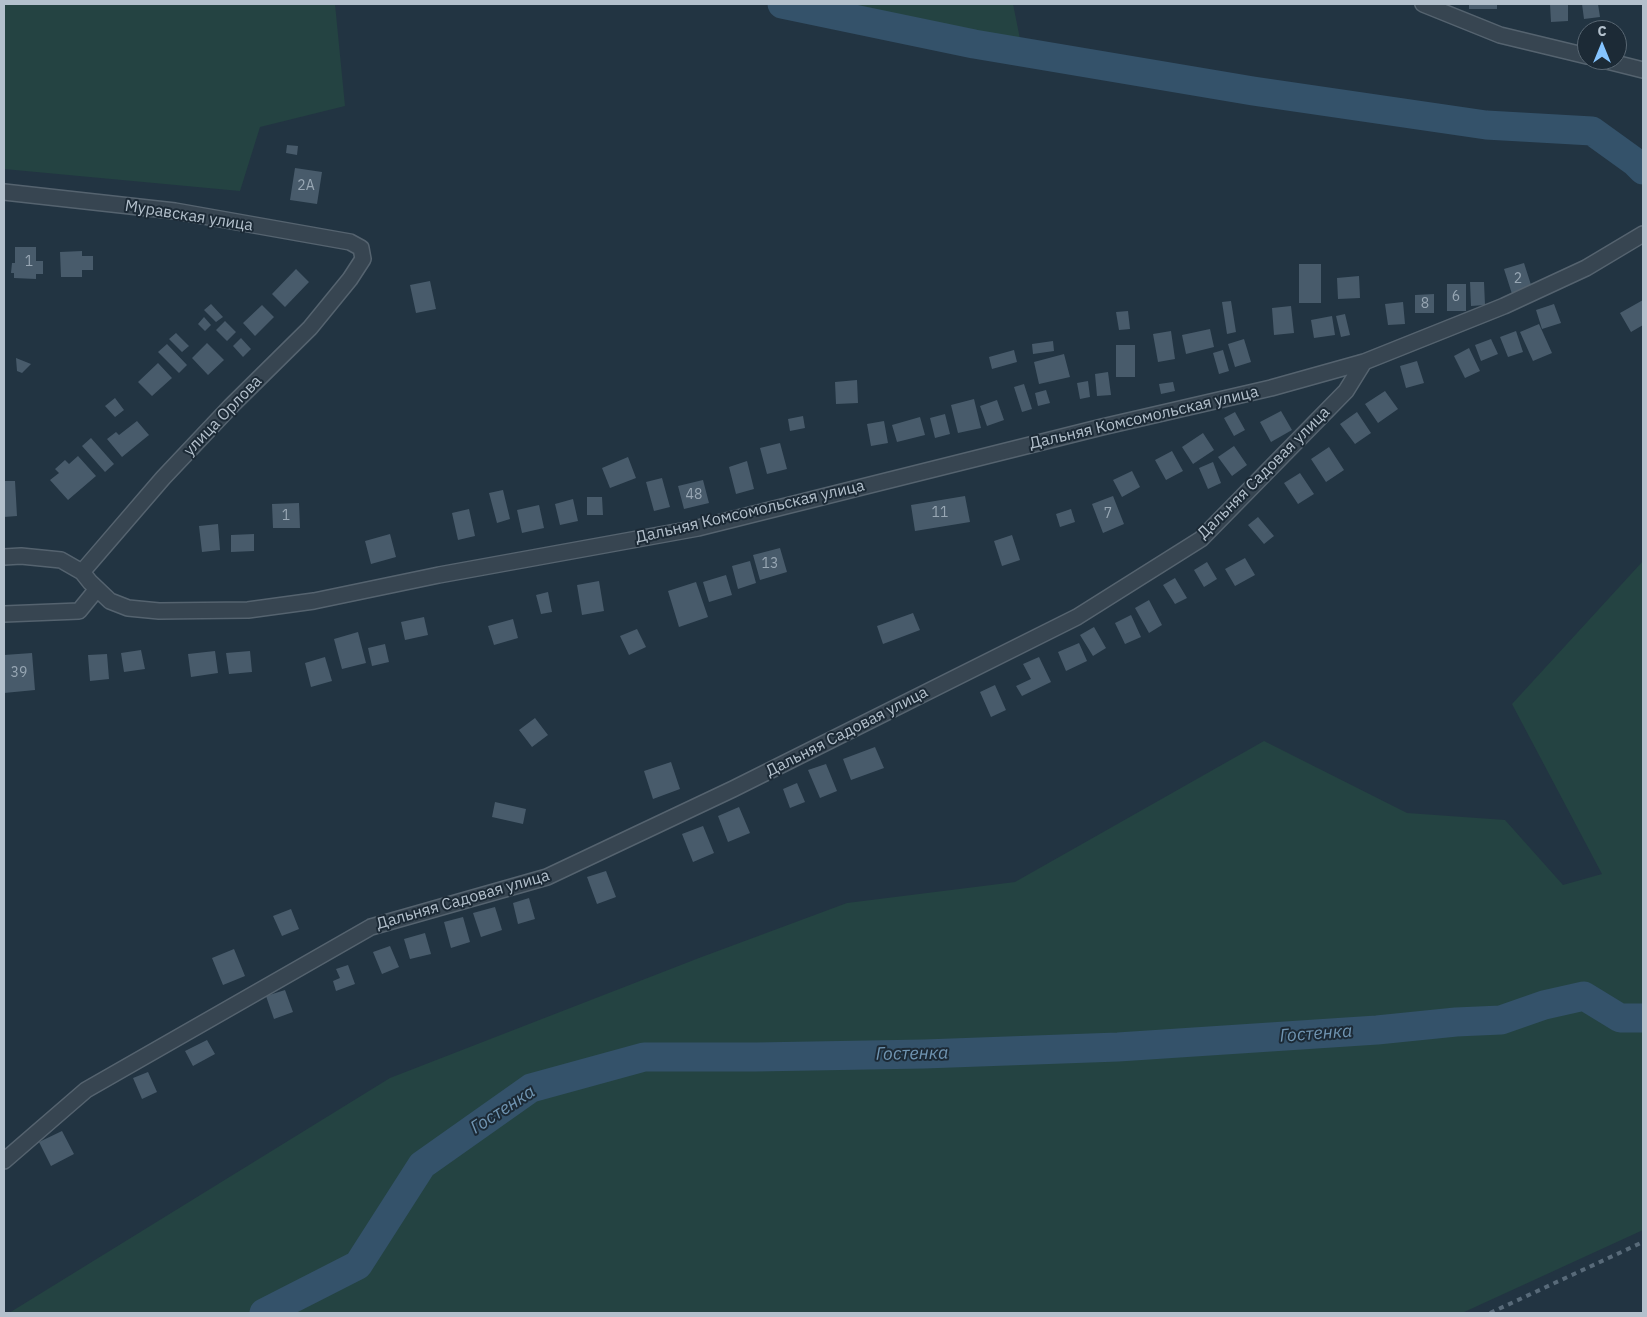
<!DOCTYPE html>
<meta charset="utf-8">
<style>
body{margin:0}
#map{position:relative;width:1647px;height:1317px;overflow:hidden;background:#223442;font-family:"IBM Plex Sans",sans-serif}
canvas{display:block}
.frame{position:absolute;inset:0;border:5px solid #b3c0cc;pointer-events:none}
.north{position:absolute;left:1577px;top:20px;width:50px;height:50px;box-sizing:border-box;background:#1c2a36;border:1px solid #586672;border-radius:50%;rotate:0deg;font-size:14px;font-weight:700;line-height:20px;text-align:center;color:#b3c0cc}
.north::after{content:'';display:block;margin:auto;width:18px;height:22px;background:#85c4ff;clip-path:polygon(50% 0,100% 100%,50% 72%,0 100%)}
</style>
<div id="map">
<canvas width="1647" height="1317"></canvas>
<div class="frame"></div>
<div class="north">С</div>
</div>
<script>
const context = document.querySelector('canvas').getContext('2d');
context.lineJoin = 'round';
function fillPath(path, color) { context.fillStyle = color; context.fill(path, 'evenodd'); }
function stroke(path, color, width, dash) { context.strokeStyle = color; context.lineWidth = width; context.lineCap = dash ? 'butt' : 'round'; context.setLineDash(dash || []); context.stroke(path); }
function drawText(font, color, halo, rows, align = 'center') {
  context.font = font + ' "IBM Plex Sans",sans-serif'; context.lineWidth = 4; context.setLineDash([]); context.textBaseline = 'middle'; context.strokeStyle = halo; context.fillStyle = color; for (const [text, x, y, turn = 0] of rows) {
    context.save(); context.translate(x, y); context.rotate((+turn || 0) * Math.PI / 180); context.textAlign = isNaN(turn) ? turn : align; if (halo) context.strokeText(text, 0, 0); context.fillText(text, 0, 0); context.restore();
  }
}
const green = new Path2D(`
 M4,4H335L345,106L260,127L240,191L4,169Z
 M805,4H1013L1022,49Z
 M1643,561V1230L1462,1313H9L390,1078L699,958L847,903L1015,882L1264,741L1407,813L1505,820L1563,885L1602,874L1512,704Z`);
const river = new Path2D(`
 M782,4L974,44L1253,91L1486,125L1592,131L1635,162L1643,170
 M264,1313L358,1265L422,1165L531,1088L644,1057H756L924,1054L1118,1047L1377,1030L1456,1022L1501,1020L1544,1005L1584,996L1620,1018H1643`);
const building = new Path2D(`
 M1469,4H1497V9H1469Z
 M1550,4H1568V21L1551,22Z
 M1582,4H1598L1600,17L1584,19Z
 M287,145L298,146L297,155L286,153Z
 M295,168L322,172L317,204L290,200Z
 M15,247H36V261H43V274H36V279L14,278V273H11L12,263H15Z
 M82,251V256H93V270H82V277H61L60,252Z
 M1524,263L1532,288L1512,294L1504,269Z
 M1299,264H1321V303H1299Z
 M296,269L309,282L285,307L272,294Z
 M1359,276L1360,298L1338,299L1337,278Z
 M430,281L436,309L416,313L410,285Z
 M1470,282H1484L1485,305L1471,306Z
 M1447,284H1466V311H1447Z
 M1434,294V313H1415V295Z
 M1643,300V325L1631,332L1620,313Z
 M1231,301L1236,332L1227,334L1222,302Z
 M1403,302L1405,324L1388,325L1385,304Z
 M211,304L223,317L216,322L204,310Z
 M1554,304L1561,323L1542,329L1536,310Z
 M262,305L274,317L255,336L243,323Z
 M1291,306L1294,333L1274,335L1272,308Z
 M1128,311L1130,329L1119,330L1116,312Z
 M1345,314L1350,335L1341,337L1336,316Z
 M1332,316L1335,335L1314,338L1311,320Z
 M204,317L211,325L205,331L198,324Z
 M225,321L236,332L227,341L216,330Z
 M1539,324L1552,353L1533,361L1520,332Z
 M1210,329L1214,347L1186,354L1182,335Z
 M1171,331L1175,359L1158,362L1153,334Z
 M1516,331L1523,352L1508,357L1500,337Z
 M176,333L189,346L182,352L169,339Z
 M241,338L251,349L243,357L233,346Z
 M1244,339L1251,362L1235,367L1228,344Z
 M1491,339L1498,354L1481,361L1475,345Z
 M1053,341L1054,351L1033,354L1032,344Z
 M207,343L224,360L208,375L192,358Z
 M167,344L187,365L179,373L158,352Z
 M1116,345H1135V377H1116Z
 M1469,348L1480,371L1465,378L1454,356Z
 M1014,350L1017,362L992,369L989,357Z
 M1223,350L1229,371L1219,374L1213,353Z
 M1064,354L1070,377L1039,384L1034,362Z
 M16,358L31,364L22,373L17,371Z
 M1417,361L1424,383L1406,388L1400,366Z
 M158,363L172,378L152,396L138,382Z
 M1108,372L1111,395L1097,396L1095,374Z
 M857,380L858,403L836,404L835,382Z
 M1088,381L1090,397L1080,399L1077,383Z
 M1173,382L1175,391L1161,394L1159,384Z
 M1024,384L1032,409L1022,412L1014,387Z
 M1046,390L1050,403L1038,406L1035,393Z
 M1385,391L1398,409L1378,423L1365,404Z
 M115,398L124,410L115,417L105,406Z
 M974,399L981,428L958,433L951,405Z
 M997,400L1004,420L987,426L980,406Z
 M1281,411L1292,430L1271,442L1260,422Z
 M1235,412L1245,430L1234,436L1224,418Z
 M1357,412L1371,433L1355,444L1340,424Z
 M945,414L950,434L935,438L930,418Z
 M803,416L805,428L790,431L788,419Z
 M920,417L925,435L897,442L892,425Z
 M137,421L149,435L122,457L107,439L116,432L119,435Z
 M884,421L888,443L871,446L867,424Z
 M1203,433L1214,450L1193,464L1182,447Z
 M91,438L114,464L105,472L82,446Z
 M780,443L787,469L767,474L760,448Z
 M1234,446L1247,465L1232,476L1218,457Z
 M1329,447L1344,470L1326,482L1311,459Z
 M1172,451L1183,471L1166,480L1155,460Z
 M78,456L96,476L68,500L50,480L59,473L55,469L65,460L69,464Z
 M628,457L636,478L610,488L602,468Z
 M747,461L754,489L736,494L729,467Z
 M1213,462L1221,483L1208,489L1199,468Z
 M1132,471L1140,487L1122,497L1113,480Z
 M1300,473L1314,494L1298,504L1284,483Z
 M662,478L670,507L654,511L646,482Z
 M703,480L709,503L684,509L678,486Z
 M4,481H15L17,516L4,517Z
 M503,490L510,519L497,523L489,493Z
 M965,496L970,522L915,531L911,505Z
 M1113,496L1124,524L1103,533L1092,504Z
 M587,497H602L603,515H587Z
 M573,499L578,521L560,525L555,504Z
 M299,503L300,528H273L272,504Z
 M539,505L544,528L522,533L517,510Z
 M469,509L475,536L458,540L452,513Z
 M1071,509L1075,522L1060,527L1056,514Z
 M1258,517L1274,536L1264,544L1248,525Z
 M218,524L220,550L202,552L199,526Z
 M254,534V551L231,552V535Z
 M390,534L396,557L371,564L365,541Z
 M1012,535L1020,560L1002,566L994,541Z
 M780,548L787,572L760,580L753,555Z
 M1245,558L1255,575L1235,586L1225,569Z
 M750,561L756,583L738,589L732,566Z
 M1207,562L1217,579L1204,587L1194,570Z
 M726,575L732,595L709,602L703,582Z
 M1175,578L1187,598L1175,604L1163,585Z
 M599,581L604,611L582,615L577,585Z
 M696,582L708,617L679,627L668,591Z
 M548,592L552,612L541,614L536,595Z
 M1149,600L1162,625L1149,633L1135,608Z
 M913,613L920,630L883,644L877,626Z
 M1131,615L1141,637L1125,644L1115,623Z
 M424,617L428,635L405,640L401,622Z
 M513,619L518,638L494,645L488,626Z
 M1094,627L1106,648L1093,656L1080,635Z
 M637,629L646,647L629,655L620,636Z
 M358,632L366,663L342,669L334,639Z
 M1079,643L1087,661L1066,671L1058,652Z
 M385,644L389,662L372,666L368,648Z
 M141,650L145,669L124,672L121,653Z
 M215,651L218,673L191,677L188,654Z
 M250,651L252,672L229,674L226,653Z
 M32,653L35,690L4,693V655Z
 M107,654L109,679L90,681L88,655Z
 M325,657L332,681L311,687L305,663Z
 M1039,657L1051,682L1022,696L1016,686L1031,679L1023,664Z
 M995,685L1006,710L991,717L980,692Z
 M535,718L548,735L532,747L519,730Z
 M875,747L884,768L851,780L843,759Z
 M671,762L680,789L653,799L644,771Z
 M826,764L837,791L820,798L808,770Z
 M797,783L805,802L790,808L783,789Z
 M495,802L526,809L523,824L492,817Z
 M739,807L750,833L728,842L718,816Z
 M703,826L714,853L693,862L682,834Z
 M606,871L616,897L597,904L587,877Z
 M529,898L535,919L518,924L513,903Z
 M495,907L502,930L481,937L473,913Z
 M291,909L299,929L282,936L273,916Z
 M463,917L470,942L451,948L444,922Z
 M425,933L431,954L410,959L404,939Z
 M390,946L399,967L382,974L373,952Z
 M234,949L245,976L223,985L212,958Z
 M348,965L355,984L336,991L333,981L340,978L336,969Z
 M285,990L293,1012L274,1019L266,996Z
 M207,1040L215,1054L193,1066L185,1051Z
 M148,1072L157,1092L142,1099L133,1078Z
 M62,1131L74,1154L51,1166L39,1142Z`);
const street = new Path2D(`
 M1423,4L1500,35L1587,56
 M1603,60L1643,70
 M4,192L175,211L350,242L361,248L363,259L350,279L310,328L231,406L163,478L82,572
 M4,557L21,556L61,560L82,572L90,582L110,601L128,608L159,611L248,610L314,601L439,575L698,528L1102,427L1271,388L1364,362L1504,306L1586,268L1643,234
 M4,614L79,611L97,589
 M4,1161L86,1090L371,927L547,877L733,789L1077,617L1201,539L1346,391L1364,362`);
const rail = new Path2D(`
 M1490,1313L1643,1242`);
const numberNames = [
 ["2А",306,186],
 ["1",29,262],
 ["2",1518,279],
 ["6",1456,297],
 ["8",1425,304],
 ["48",694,495],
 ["11",940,513],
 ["7",1108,514],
 ["1",286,516],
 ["13",770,564],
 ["39",19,673]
];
const streetNames = [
 ["Муравская улица",189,216,9],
 ["улица Орлова",223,416,-46],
 ["Дальняя Комсомольская улица",1144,418,-13],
 ["Дальняя Садовая улица",1264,473,-45],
 ["Дальняя Комсомольская улица",750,512,-13],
 ["Дальняя Садовая улица",847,732,-27],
 ["Дальняя Садовая улица",463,900,-16]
];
const waterNames = [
 ["Гостенка",1316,1034,-4],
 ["Гостенка",912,1054,-1],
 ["Гостенка",503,1110,-33]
];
fillPath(green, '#244342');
stroke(river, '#34526a', 29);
fillPath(building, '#485b6b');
stroke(street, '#55636f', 18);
stroke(street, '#374551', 15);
stroke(rail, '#586a79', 4, [5, 5]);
drawText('14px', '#98a7b4', null, numberNames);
drawText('16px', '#b3c0cc', '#1c2a36', streetNames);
drawText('italic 18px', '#7095b2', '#1c2a36', waterNames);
</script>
